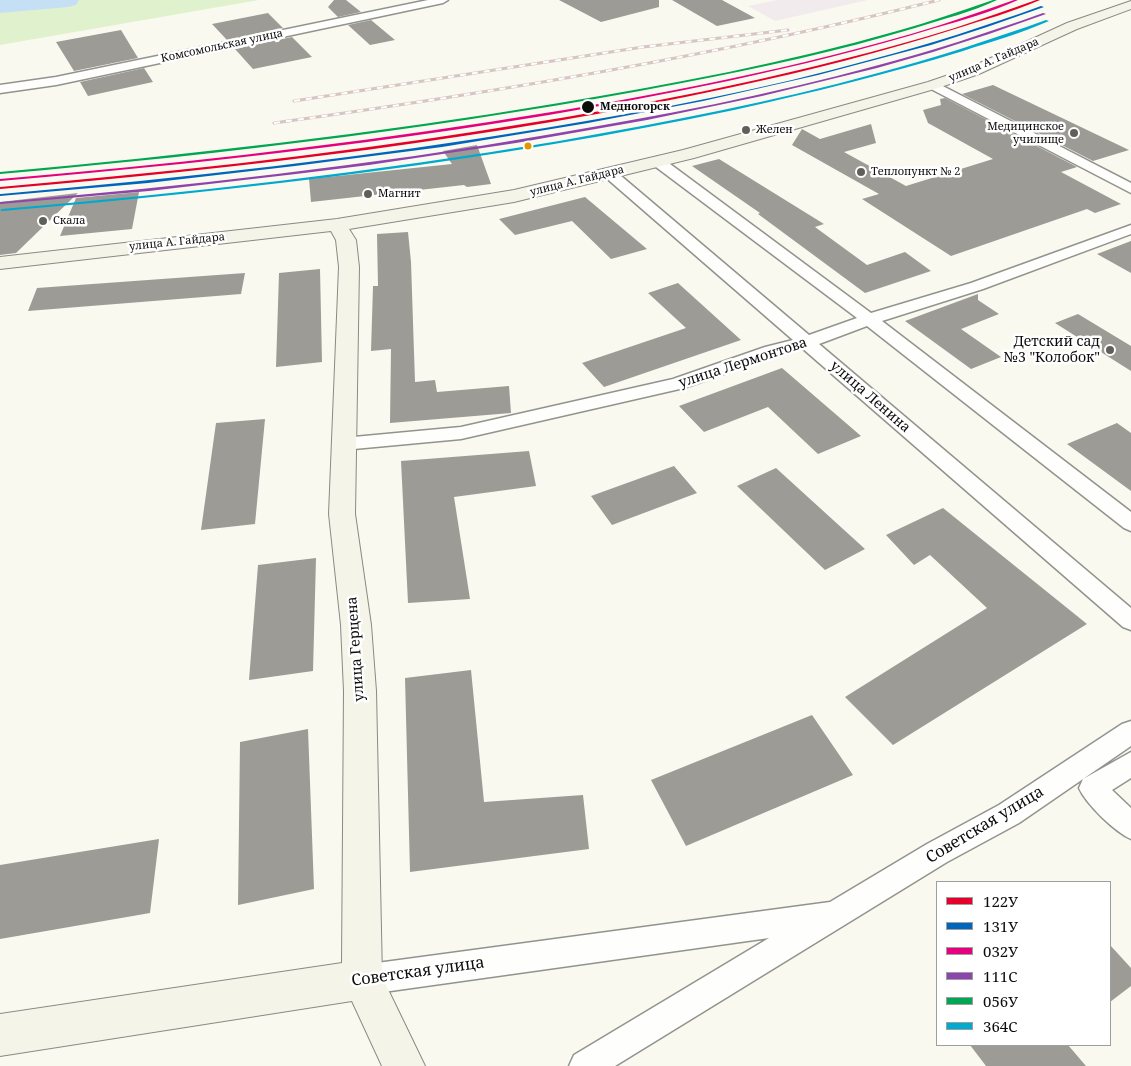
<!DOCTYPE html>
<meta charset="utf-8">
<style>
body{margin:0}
#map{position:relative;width:1131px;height:1066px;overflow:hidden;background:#faf9ef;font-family:"Noto Serif",serif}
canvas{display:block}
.legend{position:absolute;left:936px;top:881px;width:175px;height:165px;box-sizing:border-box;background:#fff;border:1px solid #9e9e9e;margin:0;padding:6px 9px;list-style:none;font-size:15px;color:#0c0c0c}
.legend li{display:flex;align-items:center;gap:10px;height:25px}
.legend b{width:25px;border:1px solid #9e9e9e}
</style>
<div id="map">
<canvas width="1131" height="1066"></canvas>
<ul class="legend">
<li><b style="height:6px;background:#e4002b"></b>122У</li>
<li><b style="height:6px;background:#0065bd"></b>131У</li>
<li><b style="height:6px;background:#e5007d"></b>032У</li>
<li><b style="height:6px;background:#8e44ad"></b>111С</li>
<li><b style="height:6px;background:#00a651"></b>056У</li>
<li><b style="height:6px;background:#00a9ce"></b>364С</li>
</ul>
</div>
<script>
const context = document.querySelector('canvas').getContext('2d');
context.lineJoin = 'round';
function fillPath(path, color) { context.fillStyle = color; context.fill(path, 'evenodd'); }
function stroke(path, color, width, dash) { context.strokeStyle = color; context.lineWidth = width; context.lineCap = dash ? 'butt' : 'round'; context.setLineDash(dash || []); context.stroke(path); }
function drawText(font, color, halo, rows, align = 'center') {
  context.font = font + ' "Noto Serif",serif'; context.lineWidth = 5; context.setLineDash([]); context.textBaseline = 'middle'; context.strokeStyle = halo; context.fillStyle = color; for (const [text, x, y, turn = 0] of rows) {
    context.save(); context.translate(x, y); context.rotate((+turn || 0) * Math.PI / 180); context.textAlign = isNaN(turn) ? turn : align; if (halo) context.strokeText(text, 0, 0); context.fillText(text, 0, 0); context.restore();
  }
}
const industrial = new Path2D(`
 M777,0H868L775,21L748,6Z`);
const green = new Path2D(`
 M0,0H259L0,45Z`);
const river = new Path2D(`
 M0,0H79L76,5L68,7L0,13Z`);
const building = new Path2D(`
 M334,0H346L361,12L338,17L328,7Z
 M559,0H659V7L601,22Z
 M672,0H722L755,18L717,26Z
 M268,13L283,28L227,40L212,24Z
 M371,20L395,40L370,45L348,25Z
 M121,30L138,58L74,71L56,42Z
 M292,37L312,57L253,69L235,49Z
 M144,68L153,82L88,96L80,82Z
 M993,85L1129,150L1093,161L962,94Z
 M945,98L1077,167L1061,172L1121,204L1095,213L1087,209L951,256L862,199L879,194L792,145L802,129L820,139L871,124L876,143L844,152L906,186L993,159L928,123L923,110L941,105L940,99Z
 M477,145L491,184L467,187L464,185L311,202L309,179L452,164L443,151Z
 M719,159L824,224L815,227L867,265L905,252L931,271L865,293L758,214L760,213L692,166Z
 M139,192L132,229L60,236L76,198Z
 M78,193L16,253L0,255V202Z
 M585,197L647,249L611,259L572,221L515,235L499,219Z
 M408,232L411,262L415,382L435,380L437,392L509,386L511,413L390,423L391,349L371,351L373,286H378L377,234Z
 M1131,241V273L1097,254Z
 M320,269L322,362L276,367L279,273Z
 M245,273L241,294L28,311L37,288Z
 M678,283L741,340L604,387L582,363L686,328L648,293Z
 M978,294V300L999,314L961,329L1001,357L971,369L905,321Z
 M1078,314L1131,346V371L1055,323Z
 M782,368L861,436L818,454L768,407L704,432L679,406Z
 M265,419L255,524L201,530L216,423Z
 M1117,423L1131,433V491L1067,444Z
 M529,451L536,486L454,497L470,599L408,603L401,461Z
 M674,466L697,493L612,525L591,496Z
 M776,468L865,549L825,570L737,486Z
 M943,508L1087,624L893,745L845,697L987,608L930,555L914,565L886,535Z
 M316,558L313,671L249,680L258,565Z
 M471,670L484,802L583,795L589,849L410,872L405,678Z
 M812,715L853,775L686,846L651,780Z
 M308,729L314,889L238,905L240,742Z
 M159,839L150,913L0,939V865Z
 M1110,945L1131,968V986L1110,1002Z
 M970,1045H1068L1086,1066H986Z`);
const street = new Path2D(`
 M428,0H448L443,3L56,85L0,93V85L56,77Z
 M933,81L1131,183V193L929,88L927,85Z
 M657,157L662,158L871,313L971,283L1131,225V234L983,289L882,321L1131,512V531L1124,528L867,326L819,344L1131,608V630L1123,627L802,348L777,355L684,388L461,439L343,450L336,449L333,444L336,439L343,438L461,427L673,379L765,347L793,340L604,176L602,173L604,170H614L809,335L857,318L652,164L650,161Z
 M1131,721V746L1019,823L947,862L615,1066H569L574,1055L769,938L362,995L351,991L347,980L351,969L362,965L830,902L927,844L999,805L1122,724Z
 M1131,752V778L1112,790L1131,808V839C1115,832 1086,804 1079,788L1083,779Z`);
const secondary = new Path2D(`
 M1131,1V9L1077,29L979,74L938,88L694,158L514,202L349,229L356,240L359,267L355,514L371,625L376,691L382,977L425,1066H382L352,1001L0,1056V1014L342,963L344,691L341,625L329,514L339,267L336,240L331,231L0,269V257L337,219L514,190L683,150L928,82L969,68L1067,23Z`);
const rail = new Path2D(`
 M294,101L643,47L788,30
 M274,123C498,92 720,55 939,0`);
const rail1 = new Path2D(`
 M1036,0H1040C1013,12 983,20 955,29C882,52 808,71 733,87C492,139 246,168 0,189V187C160,173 320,156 479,131C630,108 779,79 925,37C963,26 999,13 1036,0Z`);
const rail2 = new Path2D(`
 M1041,6L1044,7L987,27L931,45L818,75L703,101L588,123L442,147L295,166L148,183L0,196V194H1C183,178 365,158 545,128C655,110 766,89 873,59C930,44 986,26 1041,6Z`);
const rail3 = new Path2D(`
 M1014,0H1018C992,12 963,20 935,28C867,49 797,66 728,81C488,132 244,160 0,181V179C164,165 327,147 489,122C631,100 773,74 911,34C945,24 980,12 1014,0Z`);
const rail4 = new Path2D(`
 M1043,13L1046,14L989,34L933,52L877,68L762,96L647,120L516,143L369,165L296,174L149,191L0,204V202H1C185,186 369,166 552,134C660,116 769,95 875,66C932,51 987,33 1043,13Z`);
const rail5 = new Path2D(`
 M993,0H997C972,12 943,19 915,28C839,51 761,68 682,83C457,126 229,154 0,174V172C187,155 374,134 559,103C672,84 786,63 897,31C929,22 961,11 993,0Z`);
const rail6 = new Path2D(`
 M1046,20L1049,21C1022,33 990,42 963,51C888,74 811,93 734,110C493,161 248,190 2,211L0,210L2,209C188,193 374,172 559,141C666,122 773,102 878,73C934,58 990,40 1046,20Z`);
const markers = [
 [588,107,7,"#0c0c0c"],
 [746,130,5,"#5f5f5b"],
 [1074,133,5,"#5f5f5b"],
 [528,146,4.5,"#e09701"],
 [861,172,5,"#5f5f5b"],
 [368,194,5,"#5f5f5b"],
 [43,221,5,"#5f5f5b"],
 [1110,350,5,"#5f5f5b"]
];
const farStreetnames = [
 ["Комсомольская улица",222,46,-12],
 ["улица А. Гайдара",994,60,-23],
 ["улица А. Гайдара",577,181,-14],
 ["улица А. Гайдара",177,242,-6]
];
const farStopnames = [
 ["Медногорск",600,107]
];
const farPoinames = [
 ["Медицинское",1064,127,"right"],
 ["училище",1064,140,"right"],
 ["Желен",756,130],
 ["Теплопункт № 2",871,172],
 ["Магнит",378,194],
 ["Скала",53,221]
];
const poiNames = [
 ["Детский сад",1100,342],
 ["№3 \"Колобок\"",1100,358]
];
const streetNames = [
 ["улица Лермонтова",743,363,-18],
 ["улица Ленина",870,397,41],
 ["улица Герцена",356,649,-94]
];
const nearStreetnames = [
 ["Советская улица",985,825,-31],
 ["Советская улица",418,972,-8]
];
fillPath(industrial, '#f2ebed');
fillPath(green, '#e0f1ce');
fillPath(river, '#c5e0f5');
fillPath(building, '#9d9b95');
stroke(street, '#93938e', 3);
stroke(secondary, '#8a8985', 2);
fillPath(street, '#fefefd');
fillPath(secondary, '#f4f4e8');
stroke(rail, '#d7c5c2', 3);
stroke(rail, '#fff', 2, [6]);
fillPath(rail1, '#e4002b');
fillPath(rail2, '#0065bd');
fillPath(rail3, '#e5007d');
fillPath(rail4, '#8e44ad');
fillPath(rail5, '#00a651');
fillPath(rail6, '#00a9ce');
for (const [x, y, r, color] of markers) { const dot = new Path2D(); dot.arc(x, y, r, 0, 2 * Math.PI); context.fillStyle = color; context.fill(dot); stroke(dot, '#fff', 2); }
drawText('11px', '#0c0c0c', '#fff', farStreetnames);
drawText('bold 11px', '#0c0c0c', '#fff', farStopnames, 'left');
drawText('11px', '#0c0c0c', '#fff', farPoinames, 'left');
drawText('14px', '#0c0c0c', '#fff', poiNames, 'right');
drawText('14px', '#0c0c0c', '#fff', streetNames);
drawText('16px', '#0c0c0c', '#fff', nearStreetnames);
</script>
